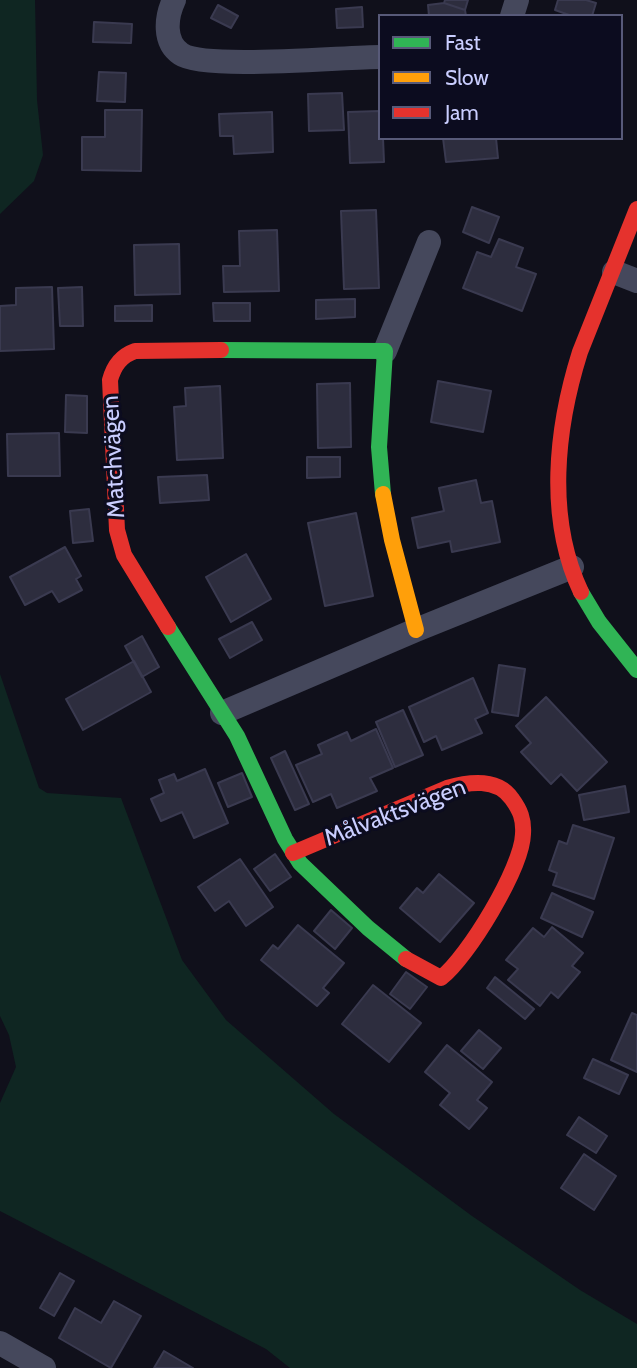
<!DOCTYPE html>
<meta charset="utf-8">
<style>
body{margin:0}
#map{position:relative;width:637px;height:1368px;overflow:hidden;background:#10101b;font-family:Cabin,sans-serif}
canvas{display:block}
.legend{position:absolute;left:378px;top:14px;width:245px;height:126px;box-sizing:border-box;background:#0c0c1f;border:2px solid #585a79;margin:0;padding:9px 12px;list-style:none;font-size:21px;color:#caceff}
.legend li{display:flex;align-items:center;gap:14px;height:35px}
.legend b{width:35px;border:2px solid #585a79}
</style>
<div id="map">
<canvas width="637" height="1368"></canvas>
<ul class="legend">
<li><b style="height:9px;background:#30b455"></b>Fast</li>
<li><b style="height:9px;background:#ff9f0a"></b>Slow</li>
<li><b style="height:9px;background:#e5322d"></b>Jam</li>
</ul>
</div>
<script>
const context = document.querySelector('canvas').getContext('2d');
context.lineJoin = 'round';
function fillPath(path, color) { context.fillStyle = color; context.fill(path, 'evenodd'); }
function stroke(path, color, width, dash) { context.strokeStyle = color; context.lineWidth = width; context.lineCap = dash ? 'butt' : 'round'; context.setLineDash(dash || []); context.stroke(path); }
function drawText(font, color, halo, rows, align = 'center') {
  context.font = font + ' Cabin,sans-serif'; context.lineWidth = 6; context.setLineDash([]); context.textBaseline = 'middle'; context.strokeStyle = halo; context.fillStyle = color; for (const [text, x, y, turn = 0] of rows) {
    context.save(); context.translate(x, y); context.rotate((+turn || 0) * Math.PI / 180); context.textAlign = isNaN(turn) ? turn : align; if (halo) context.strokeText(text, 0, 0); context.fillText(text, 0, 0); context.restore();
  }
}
const green = new Path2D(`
 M0,0H35L37,100L43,155L34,181L0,214Z
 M0,674L39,788L47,793L121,798L182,960L226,1020L334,1114L472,1216L580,1290L637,1324V1368H290L266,1349L0,1211V1103L16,1067L9,1035L0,1016Z`);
const building = new Path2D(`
 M445,0H468L465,10L444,3Z
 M558,0H586L596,3L592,16H572L555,10Z
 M444,3L465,10L466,16H429L428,5Z
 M218,5L238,16L231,28L211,18Z
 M362,7L363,27L337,28L336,9Z
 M94,22L132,24L131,43L93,42Z
 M99,72L126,73L125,102L97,101Z
 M342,93L344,130L309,131L308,94Z
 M105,110H142L141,171L82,170V137H105Z
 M380,111V138H383L384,162L350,163L348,112Z
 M272,112L273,152L234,154L233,136H220L219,114Z
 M443,138H496L498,158L446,162Z
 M472,207L499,217L489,243L463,232Z
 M376,210L379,288L344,289L341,211Z
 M277,230L279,291L224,292L223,266H240L239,231Z
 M499,239L523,248L516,267L536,274L522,311L463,288L477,252L491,257Z
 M179,244L180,294L135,295L134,245Z
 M52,287L54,349L0,351V306L16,305V288Z
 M82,287L83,326H60L58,288Z
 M355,299V317L316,319V300Z
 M213,303H250V321H214Z
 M152,305V321H115V306Z
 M438,381L491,391L483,432L431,422Z
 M350,383L351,447L318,448L317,384Z
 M220,386L223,458L177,460L174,407L186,406L185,388Z
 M66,395L87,396V433L65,432Z
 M59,433L60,476H8L7,434Z
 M307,457H340V477L307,478Z
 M207,475L209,500L160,503L158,477Z
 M476,480L481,503L492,501L500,542L452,552L450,541L418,548L412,518L444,511L439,488Z
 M89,509L93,541L73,543L70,511Z
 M356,513L373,596L325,606L308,523Z
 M65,547L81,576L76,579L82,590L59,602L52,591L25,605L10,577Z
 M246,554L271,599L231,622L206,577Z
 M252,622L262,640L230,658L219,639Z
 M142,636L159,667L142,677L125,646Z
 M134,661L151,692L83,730L66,699Z
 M499,665L525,669L518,716L492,712Z
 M473,678L488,713L475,719L482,733L442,750L436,736L424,742L409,707Z
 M546,697L607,762L577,791L561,774L551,784L521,752L531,743L516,726Z
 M403,710L423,755L395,767L376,722Z
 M376,729L393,768L370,778L377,791L337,808L331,794L313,802L296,765L322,754L318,745L347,732L351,741Z
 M285,751L309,804L295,810L271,758Z
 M205,769L228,823L194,838L182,812L161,821L151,799L164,793L159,780L174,774L177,781Z
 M242,773L252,797L228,807L218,783Z
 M625,786L629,812L584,820L579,795Z
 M573,825L614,838L594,899L553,885L557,873L549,870L559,841L567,844Z
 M275,854L291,877L270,891L254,869Z
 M240,859L273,907L246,926L229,901L215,911L198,887Z
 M439,874L474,903L440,942L400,908L417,888L423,893Z
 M552,893L593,912L582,937L541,918Z
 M331,910L352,928L335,949L314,931Z
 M298,925L344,963L323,988L329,993L317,1006L261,960L273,945L278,949Z
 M552,927L583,953L572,966L580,972L558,998L551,992L540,1006L508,980L518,969L506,960L533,928L544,937Z
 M406,972L427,987L410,1009L390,994Z
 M495,977L534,1009L525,1019L487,988Z
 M373,985L421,1023L389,1062L342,1024Z
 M632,1013L637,1015V1072L611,1060Z
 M479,1030L501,1048L483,1069L461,1051Z
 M447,1045L492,1082L477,1100L487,1108L469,1129L440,1105L450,1093L425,1072Z
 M593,1059L628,1075L619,1094L584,1078Z
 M579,1117L607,1136L596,1153L567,1135Z
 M584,1154L616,1176L594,1210L561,1188Z
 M60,1273L74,1281L54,1316L40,1308Z
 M114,1301L141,1316L111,1368L59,1338L75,1308L101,1323Z
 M164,1351L193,1368H154Z`);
const street = new Path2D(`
 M174,0C166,17 163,42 181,54C204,70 343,57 380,57
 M512,16L517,0
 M614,272L637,281
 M385,351L429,242
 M222,713L416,630L572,567
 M0,1343L44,1368`);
const fast = new Path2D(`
 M221,350L385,351L379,447L383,494
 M581,592L599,622L637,670
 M168,627L237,736L285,839L300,863L368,928L406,959`);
const slow = new Path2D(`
 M383,494L392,540L416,630`);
const jam = new Path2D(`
 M581,592C546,518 556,428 580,352L637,209
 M168,627L124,555L117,530L110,380C114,365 121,356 135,351L221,350
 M293,853L447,788C468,782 497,777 512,799C520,810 524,819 523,834C522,868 468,957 441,978L406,959`);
const streetNames = [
 ["Matchvägen",114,457,-93],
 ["Målvaktsvägen",395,813,-21]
];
fillPath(green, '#0f2622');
fillPath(building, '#2d2d3e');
stroke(building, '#3a3a50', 2);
stroke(street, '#45485c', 24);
stroke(fast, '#30b455', 16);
stroke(slow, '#ff9f0a', 16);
stroke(jam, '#e5322d', 16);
drawText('24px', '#caceff', '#0c0c1f', streetNames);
</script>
